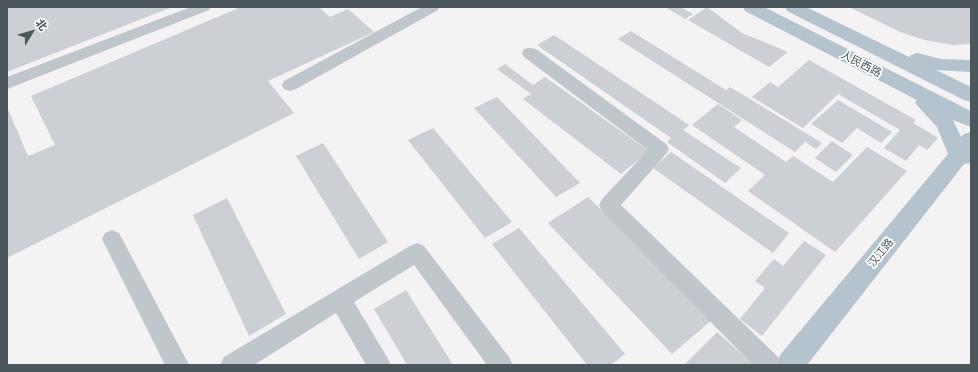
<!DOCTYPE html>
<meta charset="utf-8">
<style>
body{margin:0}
#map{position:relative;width:978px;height:372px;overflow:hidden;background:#f4f2f2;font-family:Montserrat,"Noto Sans SC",sans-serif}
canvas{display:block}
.frame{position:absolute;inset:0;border:8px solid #4b565d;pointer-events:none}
.north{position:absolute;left:12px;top:12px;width:40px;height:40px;-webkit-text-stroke:3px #fff;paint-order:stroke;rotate:53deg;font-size:11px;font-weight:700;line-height:16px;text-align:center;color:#4b565d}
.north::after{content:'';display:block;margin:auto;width:14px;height:18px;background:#4b565d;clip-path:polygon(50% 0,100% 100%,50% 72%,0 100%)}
</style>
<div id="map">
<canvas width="978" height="372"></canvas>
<div class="frame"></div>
<div class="north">北</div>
</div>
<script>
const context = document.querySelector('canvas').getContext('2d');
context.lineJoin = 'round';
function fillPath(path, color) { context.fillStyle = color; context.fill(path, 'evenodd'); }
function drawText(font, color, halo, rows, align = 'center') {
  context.font = font + ' Montserrat,"Noto Sans SC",sans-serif'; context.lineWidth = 3.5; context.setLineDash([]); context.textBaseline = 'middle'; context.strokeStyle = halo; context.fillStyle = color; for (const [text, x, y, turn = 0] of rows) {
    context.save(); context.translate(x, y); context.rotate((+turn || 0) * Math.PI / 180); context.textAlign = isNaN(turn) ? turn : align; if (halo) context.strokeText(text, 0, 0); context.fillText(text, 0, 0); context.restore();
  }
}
const building = new Path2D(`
 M7,7H172L7,72Z
 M241,7H319L330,17L348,9L374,32L268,81L294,113L7,258V107L28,156L55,145L31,96Z
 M665,7H680L693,14L685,19Z
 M707,7L742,33L788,52L769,67L688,20Z
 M853,7H968L971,8V44L953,45L925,40L900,32L851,8Z
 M631,31L726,90L730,87L822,143L816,149L805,142L795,152L618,39Z
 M554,35L689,125L683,130L741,168L725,183L667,142L671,138L537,45Z
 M809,60L916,120L913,123L938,138L927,150L919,145L906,161L884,148L900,130L838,94L803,128L752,97L770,82L778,87Z
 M505,64L533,85L545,77L649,151L621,174L523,99L531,94L497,69Z
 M497,97L580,183L556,197L474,108Z
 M838,100L892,132L881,143L857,128L842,143L811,124Z
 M718,104L742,120L734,127L786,162L793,156L833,182L867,147L907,171L835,252L748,191L765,175L692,125Z
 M433,128L512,222L485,238L408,140Z
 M832,141L853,155L836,172L815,158Z
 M323,143L388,242L359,259L296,156Z
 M671,152L789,233L773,253L653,168Z
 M588,197L713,319L672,354L548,223Z
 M227,198L286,314L249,336L193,215Z
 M519,228L625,354L611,365H587L492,244Z
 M804,241L826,255L762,336L740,319L765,288L755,281L774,259L783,266Z
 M406,290L453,365H407L374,309Z
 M717,332L754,365H684Z`);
const minor = new Path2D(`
 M191,7H211L209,10L7,89V77Z
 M422,7H440L438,10L296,89L290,91L284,89L282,85L284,81Z
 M530,48L536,49L666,144L669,149L666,154L621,205L778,357L782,365H753L602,211L599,205L602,199L648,150L524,57L522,53L524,49Z
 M112,230L119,233L189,365H165L102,239L105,233Z
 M417,243L424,246L509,357L513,365H487L414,265L354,302L387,357L391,365H366L336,313L254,365H220L224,357L410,246Z`);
const major = new Path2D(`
 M743,7H764L971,111V127L953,120L961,137L964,134L971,132V163L964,164L807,365H776L780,355L948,154L937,127L915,103L917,100L745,11Z
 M785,7H806L909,57L911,55L917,53L941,59L971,60V72L936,70L971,87V102L964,100L787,11Z`);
const streetNames = [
 ["人民西路",861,64,27],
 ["汉江路",881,253,-51]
];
fillPath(building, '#cccfd3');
fillPath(minor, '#bfc7cc');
fillPath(major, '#b4c3cd');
drawText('11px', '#4b565d', '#fff', streetNames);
</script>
